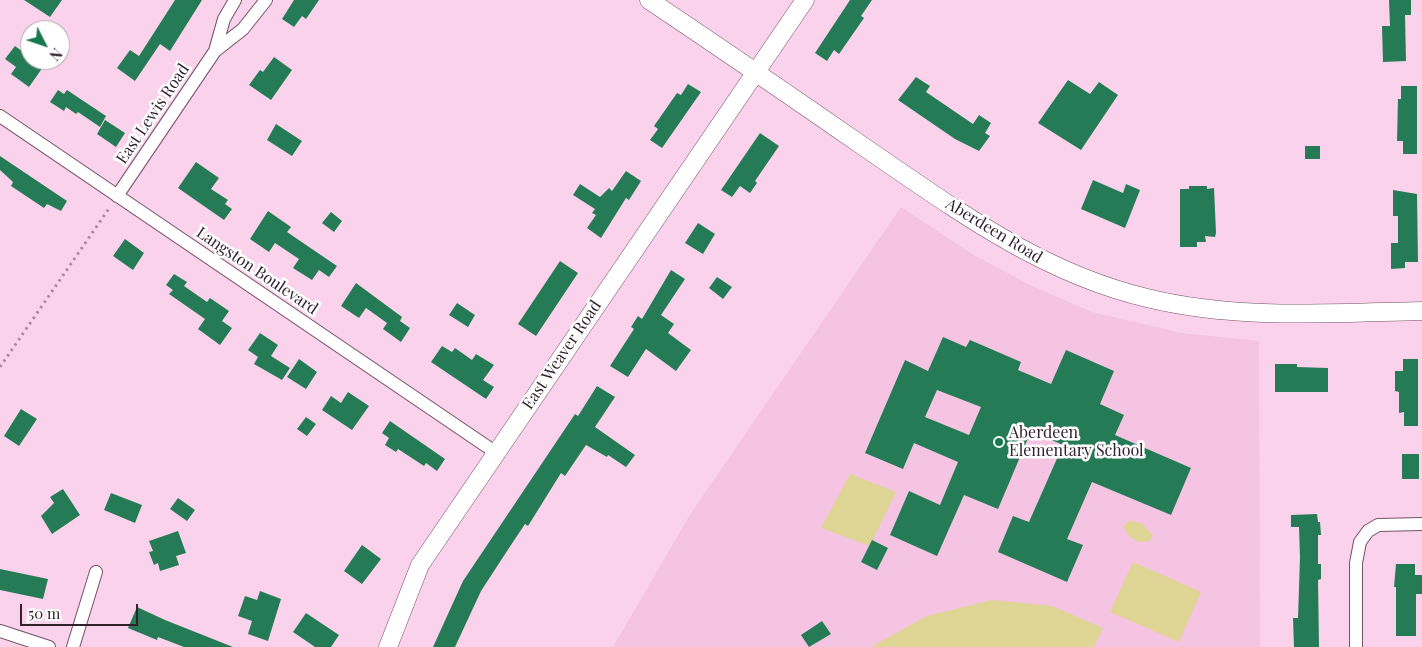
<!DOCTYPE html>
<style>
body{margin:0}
#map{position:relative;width:1422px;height:647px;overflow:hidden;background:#fbd2ec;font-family:"Playfair Display",serif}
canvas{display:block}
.north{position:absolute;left:20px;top:20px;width:50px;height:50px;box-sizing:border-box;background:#fff;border:1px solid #ada6aa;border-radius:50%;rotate:131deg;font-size:14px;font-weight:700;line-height:20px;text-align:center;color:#31212b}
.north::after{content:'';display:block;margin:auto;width:18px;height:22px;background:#157850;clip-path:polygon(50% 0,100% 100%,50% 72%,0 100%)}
.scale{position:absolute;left:20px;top:604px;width:118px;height:22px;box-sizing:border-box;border:2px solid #31212b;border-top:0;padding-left:6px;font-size:15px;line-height:18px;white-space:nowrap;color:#31212b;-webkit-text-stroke:4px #fff;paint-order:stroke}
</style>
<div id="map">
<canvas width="1422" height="647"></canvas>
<div class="north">N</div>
<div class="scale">50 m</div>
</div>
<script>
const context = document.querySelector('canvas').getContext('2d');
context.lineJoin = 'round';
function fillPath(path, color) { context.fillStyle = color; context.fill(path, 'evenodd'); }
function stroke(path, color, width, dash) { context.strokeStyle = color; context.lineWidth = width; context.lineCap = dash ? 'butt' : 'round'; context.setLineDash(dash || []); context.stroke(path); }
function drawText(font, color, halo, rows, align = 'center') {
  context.font = font + ' "Playfair Display",serif'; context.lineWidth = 5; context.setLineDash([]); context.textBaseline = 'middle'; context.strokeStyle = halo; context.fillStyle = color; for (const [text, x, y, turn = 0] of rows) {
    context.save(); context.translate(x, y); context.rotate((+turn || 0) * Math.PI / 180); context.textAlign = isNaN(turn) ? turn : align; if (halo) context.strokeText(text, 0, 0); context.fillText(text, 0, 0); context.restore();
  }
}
const built = new Path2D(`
 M901,207L972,254L1030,285L1092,312L1182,333L1259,341L1260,647H613L691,513Z`);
const green = new Path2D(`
 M850,474L896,492L870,546L821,528Z
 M1129,521C1146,522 1143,527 1153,535L1150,541L1138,542L1128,535L1123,527Z
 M1133,562L1201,592L1179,642L1110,612Z
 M992,600L1052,606L1103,628L1094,647H871L927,616Z`);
const building = new Path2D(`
 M24,0H62L50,17Z
 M175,0H202L170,51L160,44L135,81L117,68L130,50L139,56Z
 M294,0H319L306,19L302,16L294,27L282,19Z
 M850,0H872L861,16L864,18L839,54L834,50L827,61L815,53Z
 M1389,0H1411V15H1405L1406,61L1383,62L1382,26H1390Z
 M15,46L26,54L30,48V60H48L29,87L11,74L16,67L5,59Z
 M274,57L292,70L271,100L249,85L260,70L263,72Z
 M916,77L930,86L926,92L973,124L979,115L991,123L985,133L990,136L979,151L955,139L898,100Z
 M1068,80L1090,94L1099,82L1118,95L1081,150L1038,123Z
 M688,84L701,92L662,148L650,140L658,129L654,126L677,93L681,95Z
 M1401,86H1417V154H1403V141H1397L1398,99H1401Z
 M58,90L64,94L67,90L106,116L100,127L78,112L76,114L66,107L64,111L50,102Z
 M105,120L125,133L116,147L97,134Z
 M276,124L302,141L292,156L267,140Z
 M760,133L779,146L755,181L757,183L750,193L740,186L732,197L721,190Z
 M1305,146H1320V159H1305Z
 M0,156L67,201L61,211L47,204L44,208L11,186L13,182L0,170Z
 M196,162L219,178L211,189L228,200L225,204L232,209L224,220L178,188Z
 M626,171L641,181L629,200L626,198L601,238L587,228L596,215L592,213L595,209L573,195L580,184L600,197L609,188L612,191Z
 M1093,180L1123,193L1126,184L1140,190L1125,228L1081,209Z
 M1189,186H1207V189L1214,188L1216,233L1215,237L1205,236L1206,242H1197V247H1180V189H1189Z
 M1393,190L1417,194L1418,262H1405V268L1391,269V243H1398V216H1393Z
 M268,211L291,227L287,232L337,266L329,277L319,270L312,280L293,268L299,259L275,243L269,252L250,239Z
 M331,212L342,221L334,232L322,223Z
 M698,223L715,234L703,254L685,243Z
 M125,239L144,253L133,270L113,256Z
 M560,261L578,273L536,336L518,324Z
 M671,270L685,279L661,315L674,324L668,333L691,350L676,371L646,349L628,377L610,366L634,329L631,327L638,316L642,319Z
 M174,274L187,282L184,286L207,302L210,298L229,311L222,321L232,328L220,345L198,329L205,319L169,294L173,290L166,285Z
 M717,277L732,287L723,299L709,288Z
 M356,283L402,317L400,321L410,328L401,342L383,329L387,323L366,308L359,318L341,306Z
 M457,303L475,315L468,327L449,315Z
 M260,333L278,345L271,356L290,368L282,380L254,364L258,357L248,350Z
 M943,337L966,347L970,340L1021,362L1018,370L1051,384L1066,350L1114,371L1100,404L1124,415L1115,435L1191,468L1171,515L1092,482L1067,539L1083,545L1067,582L998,552L1013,516L1029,522L1063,445L1031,431L998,509L964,495L937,556L890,535L909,491L940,505L958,462L914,443L903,469L865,453L905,360L928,371ZM937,390L981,407L969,435L925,417Z
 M442,346L452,352L455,348L472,360L476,354L494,365L483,380L494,387L486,399L431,362Z
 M299,359L317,372L306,389L287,377Z
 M1403,359H1418V426H1404V412L1399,413V392L1395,391V371H1403Z
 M1275,364H1297V367L1328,368V392H1275Z
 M597,386L615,397L595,427L635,455L626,467L608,455L607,457L586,445L565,476L561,473L528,526L525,524L509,548L481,591L455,647H433L463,581L575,414L578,416Z
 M348,392L369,406L352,430L322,410L331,396L341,403Z
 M21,409L37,419L19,446L4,436Z
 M306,417L316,424L307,436L297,429Z
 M390,421L445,459L437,471L426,463L424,466L398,449L396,452L385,445L389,438L382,433Z
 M1402,454H1419V479H1402Z
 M63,489L80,515L52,534L41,516L54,503L50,497Z
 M111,493L142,505L135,523L104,510Z
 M178,498L195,510L187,521L170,509Z
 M1317,514L1318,522H1320L1321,535H1318V564H1321V579L1318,580L1319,647H1294L1293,618H1298L1300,557L1299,527H1291V515Z
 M178,531L186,553L176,556L179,565L160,571L158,563L154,565L149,552L153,551L149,541Z
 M872,540L888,548L877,570L861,562Z
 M362,545L381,559L362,584L344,571Z
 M1396,564H1415V575H1422V594H1416V636H1396V587H1394Z
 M0,569L48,579L43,599L0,590Z
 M260,591L281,599L268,641L248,634L252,621L238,616L245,596L257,600Z
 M137,607L165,620L233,647H184L158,637L157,640L128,628Z
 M306,613L339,635L331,647H315L293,632Z
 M822,621L831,634L809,647L801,635Z`);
const path = new Path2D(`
 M0,367L110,207`);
const street = new Path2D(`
 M215,51L224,19L235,0
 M0,116L495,452
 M117,196L215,51L243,29L266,0
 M0,631L49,647
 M73,647L96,572
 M1356,647V563L1360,542L1368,531L1378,525L1422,524`);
const secondary = new Path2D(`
 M649,0C722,49 795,99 867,149C955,209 1041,273 1147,298C1236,320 1331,313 1422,311
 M388,647L420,565L805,0`);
const markers = [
 [999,442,5,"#157850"]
];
const streetNames = [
 ["East Lewis Road",153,114,-56],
 ["Aberdeen Road",994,231,31],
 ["Langston Boulevard",257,271,34],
 ["East Weaver Road",562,355,-56]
];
const poiNames = [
 ["Aberdeen",1009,433],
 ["Elementary School",1009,451]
];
fillPath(built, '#f4c4e2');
fillPath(green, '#dfd594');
fillPath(building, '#257b55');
stroke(street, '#745168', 14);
stroke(secondary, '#745168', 19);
stroke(path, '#ac8da0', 3, [2.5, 4]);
stroke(street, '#fff', 12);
stroke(secondary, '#fff', 18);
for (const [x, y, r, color] of markers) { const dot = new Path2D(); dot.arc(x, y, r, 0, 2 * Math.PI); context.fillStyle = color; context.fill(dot); stroke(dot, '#fff', 2); }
drawText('16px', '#31212b', '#fff', streetNames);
drawText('16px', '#31212b', '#fff', poiNames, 'left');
</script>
